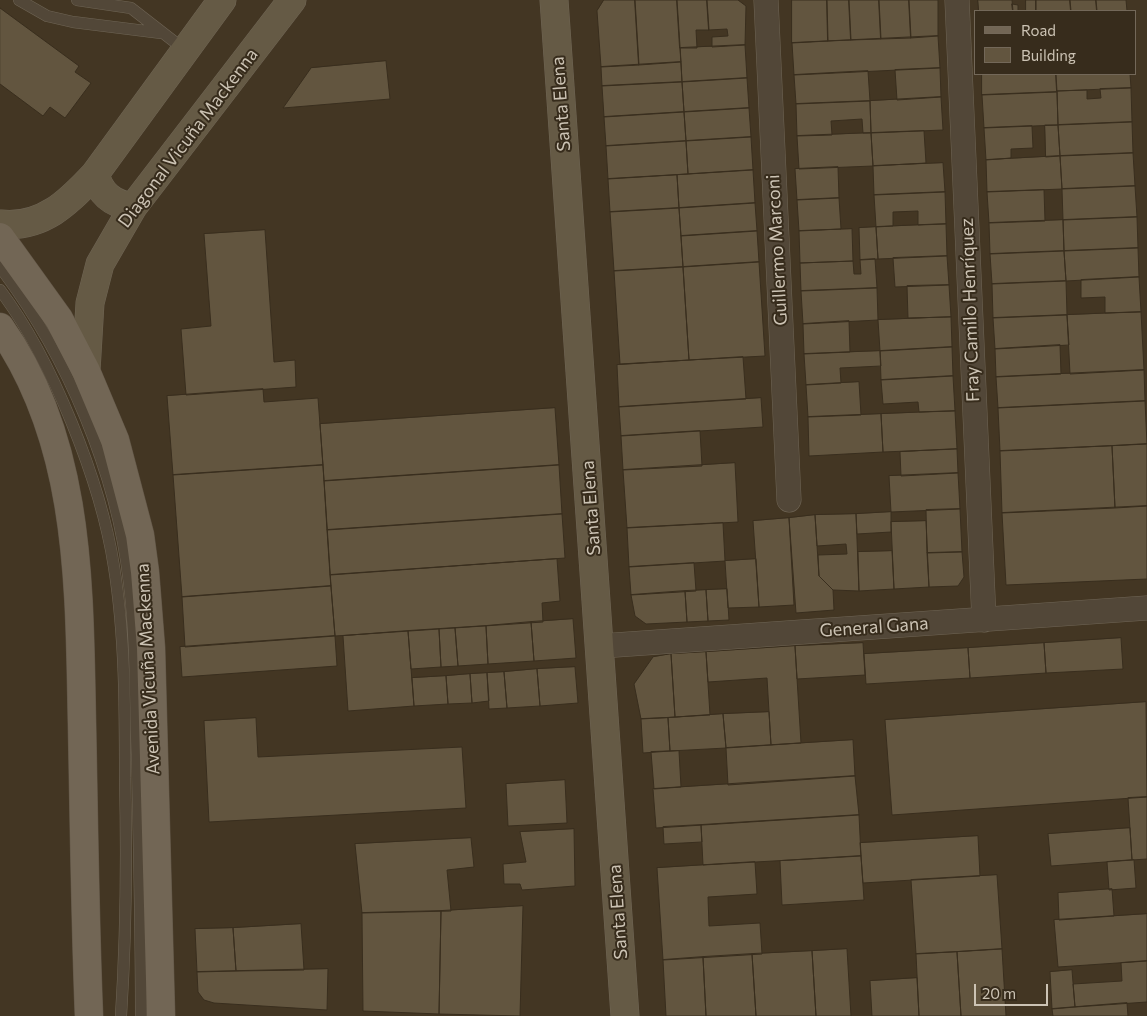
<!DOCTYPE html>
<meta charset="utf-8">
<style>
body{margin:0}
#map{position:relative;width:1147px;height:1016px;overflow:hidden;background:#433623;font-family:Commissioner,sans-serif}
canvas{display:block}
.legend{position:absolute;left:974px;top:10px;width:162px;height:65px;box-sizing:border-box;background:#372c1c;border:1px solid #736859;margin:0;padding:6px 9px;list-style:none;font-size:15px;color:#ccc3b4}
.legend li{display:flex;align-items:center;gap:10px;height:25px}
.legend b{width:25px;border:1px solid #736859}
.scale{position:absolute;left:974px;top:984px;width:74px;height:22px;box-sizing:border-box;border:2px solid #ccc3b4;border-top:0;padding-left:6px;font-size:15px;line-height:18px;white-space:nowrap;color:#ccc3b4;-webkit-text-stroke:4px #372c1c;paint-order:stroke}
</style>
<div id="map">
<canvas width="1147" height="1016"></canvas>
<ul class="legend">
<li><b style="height:6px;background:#726655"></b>Road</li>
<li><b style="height:14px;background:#62553f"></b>Building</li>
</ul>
<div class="scale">20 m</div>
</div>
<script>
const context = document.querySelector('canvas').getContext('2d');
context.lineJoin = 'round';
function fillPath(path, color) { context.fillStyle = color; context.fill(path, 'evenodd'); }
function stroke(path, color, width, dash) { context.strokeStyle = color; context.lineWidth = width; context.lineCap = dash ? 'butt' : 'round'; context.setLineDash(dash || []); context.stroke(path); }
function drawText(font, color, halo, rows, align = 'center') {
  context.font = font + ' Commissioner,sans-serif'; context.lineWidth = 4; context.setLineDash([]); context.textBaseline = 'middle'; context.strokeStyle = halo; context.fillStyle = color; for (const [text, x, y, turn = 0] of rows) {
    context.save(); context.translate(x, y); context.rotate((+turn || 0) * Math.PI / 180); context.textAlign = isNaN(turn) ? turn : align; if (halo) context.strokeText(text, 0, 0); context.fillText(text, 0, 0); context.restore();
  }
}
const building = new Path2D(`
 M604,0H635L639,65L601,67L597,11Z
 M635,0H677L681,62L639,65Z
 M677,0H707L709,30H696L697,48H680Z
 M707,0H738L746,6L745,45L712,47V37L728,36L727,29L709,30Z
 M792,0H827L828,41L792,43Z
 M827,0H849L851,40L828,41Z
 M849,0H879L881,39L851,40Z
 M879,0H909L911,38L881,39Z
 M909,0H938V36L911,38Z
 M978,0H1012L1013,11H979Z
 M1026,0H1036V11H1026Z
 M1036,0H1070L1071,11H1036Z
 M1070,0H1096L1097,11H1071Z
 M1096,0H1126L1127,11H1097Z
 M1012,4L1018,5V11H1013Z
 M0,8L79,66L75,72L91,83L65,118L50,107L43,116L0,84Z
 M938,36L940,68L794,75L792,43Z
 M745,45L747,78L682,82L680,48Z
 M386,61L390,99L283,108L311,68Z
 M681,62L682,82L602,86L601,67Z
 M940,68L941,97L897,100L895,70Z
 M868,71L870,101L796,104L794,75Z
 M982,74H1056L1057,92L982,95Z
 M1056,74H1130L1131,88L1057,91Z
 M747,78L749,108L684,112L682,82Z
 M682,82L684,112L604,117L602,86Z
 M1131,88L1132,122L1058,125L1057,91L1087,90V99L1101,98L1100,89Z
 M1057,92L1058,125L984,128L982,95Z
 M941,97L943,130L871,133L870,101Z
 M870,101L871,133H863L862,119L831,121L832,135L797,136L796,104Z
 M749,108L751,137L686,141L684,112Z
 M684,112L686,141L606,146L604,117Z
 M1132,122L1133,153L1060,156L1058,125Z
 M1045,125H1058L1060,156L1046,157Z
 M1032,126L1033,148L1011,149V158L986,160L984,128Z
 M924,131L926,163L873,166L871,133Z
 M871,133L873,166L799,169L797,136Z
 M751,137L753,170L688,174L686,141Z
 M686,141L688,174L608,179L606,146Z
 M1133,153L1135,186L1062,189L1060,156Z
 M1060,156L1062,189L987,192L986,160Z
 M943,163L945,192L874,195L873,166Z
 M838,167L839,198L797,200L795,169Z
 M753,170L755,203L679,208L677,175Z
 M677,175L679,208L610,212L608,179Z
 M1135,186L1137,217L1063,220L1062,189Z
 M1044,190L1045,221L989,223L987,192Z
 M945,192L946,224L918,225V211L893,212V226L876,227L874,195Z
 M839,198L841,229L799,231L797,200Z
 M755,203L757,231L681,236L679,208Z
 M679,208L683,267L614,271L610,212Z
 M1137,217L1138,248L1064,251L1063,220Z
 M1063,220L1064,251L990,254L989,223Z
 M946,224L947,256L878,259L876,227Z
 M876,227L878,259L860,260L859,228Z
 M852,229L853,261L800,263L799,231Z
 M265,230L274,362L295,360L296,387L186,395L181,329L211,326L204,234Z
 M757,231L759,262L683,267L681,236Z
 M1138,248L1139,277L1066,281L1064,251Z
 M1064,251L1066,281L992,284L990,254Z
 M947,256L949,285L895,287L893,258Z
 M875,259L877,288L801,291L800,263L853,261L854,274H861L860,260Z
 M759,262L765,356L689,360L683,267Z
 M683,267L689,360L620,364L614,271Z
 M1139,277L1141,312L1105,313V297L1081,298V280Z
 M1066,281L1067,315L993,318L992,284Z
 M949,285L951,317L908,318L907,286Z
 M877,288L878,320L803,324L801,291Z
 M1141,312L1144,370L1070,374L1067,315Z
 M1067,315L1069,345L995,349L993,318Z
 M951,317L952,347L880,351L878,320Z
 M849,321L850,352L804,354L803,324Z
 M1060,345L1061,374L996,377L995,349Z
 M952,347L953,376L881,380L880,351Z
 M880,351L881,366L840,368L841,383L806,385L804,354Z
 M743,357L746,399L619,407L617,365Z
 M1144,370L1145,401L998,408L996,377Z
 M953,376L955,411L919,412L918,402L883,404L881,380Z
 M859,382L861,415L808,417L806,385Z
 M263,389L264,402L318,398L323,465L173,475L167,396Z
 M761,398L763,427L621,436L619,407Z
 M1145,401L1147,444L1000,451L998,408Z
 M555,408L559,465L324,481L320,424Z
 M955,411L957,449L883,452L881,414Z
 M881,414L883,452L809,456L808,417Z
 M700,431L702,466L623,470L621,436Z
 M1147,444V506L1115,508L1112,446Z
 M1112,446L1115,508L1002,513L1000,451Z
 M957,449L958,473L901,476L900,452Z
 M735,463L738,522L627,528L623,470Z
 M323,465L331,586L182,597L173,475Z
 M559,465L562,514L327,530L324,481Z
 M958,473L960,509L891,512L889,476Z
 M1147,506V579L1006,585L1002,513Z
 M960,509L962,552L927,553L926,510Z
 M891,512V532L857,534L856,514Z
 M562,514L565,558L330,575L327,530Z
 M856,514L859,591L833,590L819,576L818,555L847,554L846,544L817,546L815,515Z
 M815,515L819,576L833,590L834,610L796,613L789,518Z
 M789,518L794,605L759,607L753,521Z
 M926,521L929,587L894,589L891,522Z
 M723,523L725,561L629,567L627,528Z
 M892,551L894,589L859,591L858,552Z
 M962,552L964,577L958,586L929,587L927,553Z
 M557,559L560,601L542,603L543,622L335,636L330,575Z
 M756,559L759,607L728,608L725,561Z
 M694,563L696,591L631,595L629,567Z
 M331,586L335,636L185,647L182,597Z
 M727,589L729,620L708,621L706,590Z
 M706,590L708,621L687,622L685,591Z
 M685,591L687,622L646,624L635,616L631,595Z
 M573,619L576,658L534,661L531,622Z
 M531,622L534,661L488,664L486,626Z
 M486,626L488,664L458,666L455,628Z
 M455,628L458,666L441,667L439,629Z
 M439,629L441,667L411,669L408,631Z
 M408,631L414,706L348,711L343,636Z
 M335,636L337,666L182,677L180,647Z
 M1121,638L1123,669L1046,673L1044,643Z
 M863,643L865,675L797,679L795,646Z
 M1044,643L1046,673L970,678L968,648Z
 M795,646L801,743L771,745L767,678L708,682L706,652Z
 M968,648L970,678L866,684L864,654Z
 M706,652L710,715L675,717L671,654Z
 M671,654L675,717L641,719L634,684L653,657Z
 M575,667L578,703L540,706L537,669Z
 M537,669L540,706L507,708L504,672Z
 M504,672L507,708L489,709L487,673Z
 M487,673L489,701L472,703L470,674Z
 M470,674L472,703L448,704L446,676Z
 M446,676L448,704L414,706L412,678Z
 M1146,702L1147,797L892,815L885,720Z
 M769,712L771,745L726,748L723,714Z
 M723,714L726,748L670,751L668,718Z
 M256,718L258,757L462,747L466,808L209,822L204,721Z
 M668,718L670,751L643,753L641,719Z
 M853,740L855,776L728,785L726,748Z
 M679,751L681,787L654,789L651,752Z
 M855,776L859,815L656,828L653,789Z
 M565,780L567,823L508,826L506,784Z
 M1147,797V859L1132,860L1128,798Z
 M859,815L861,856L703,865L701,825Z
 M701,825L702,842L664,844L663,827Z
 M1130,828L1132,860L1051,866L1048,834Z
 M574,829L575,886L522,890L520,884H504L503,864L526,862L520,832Z
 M978,836L980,876L863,883L860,843Z
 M471,838L474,867L447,870L451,911L362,913L355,844Z
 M861,856L864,900L782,905L780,861Z
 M1134,860L1136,888L1109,890L1107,862Z
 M755,862L757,894L708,897L709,926L760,923L762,954L663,960L657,868Z
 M997,875L1002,949L916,954L911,880Z
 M1112,889L1114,916L1059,920L1058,893Z
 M523,906L520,1016L439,1014L441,911Z
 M441,911L439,1014L363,1011L362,913Z
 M1147,914V961L1058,967L1054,920Z
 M301,924L304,970L236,971L233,928Z
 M233,928L236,971L197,972L195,929Z
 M847,949L851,1016H816L812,951Z
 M1002,949L1006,1016H961L957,952Z
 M812,951L816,1016H756L752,954Z
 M957,952L961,1016H919L916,954Z
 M752,954L756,1016H706L703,957Z
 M703,957L706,1016H666L663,960Z
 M1147,961V1002L1075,1007L1073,984L1122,981L1121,963Z
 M328,969L327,1010L214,1003L204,1000L198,992L197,972Z
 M1072,970L1075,1007L1052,1009L1050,972Z
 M917,978L919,1016H872L870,981Z
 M1127,1003L1128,1016H1053L1052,1009Z`);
const service = new Path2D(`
 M19,0L47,16L73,22L161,33
 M77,0L131,8L185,50
 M0,267C67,355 117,473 129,582C136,639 135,697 137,754C139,841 141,929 141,1016
 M0,290C52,359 101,482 114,567C125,636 125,709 125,778C127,858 126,937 121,1016`);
const minor = new Path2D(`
 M766,0L789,500
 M957,0L984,620
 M601,646L1147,608`);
const secondary = new Path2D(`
 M554,0L625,1016
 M95,174C100,194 113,204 133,207
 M0,224C42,229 69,202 95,174L222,0
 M86,371L90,303L100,264L133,207L292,0`);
const primary = new Path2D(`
 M0,237L59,319L86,371L115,440L140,535L145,572L151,648L161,1016
 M0,327C82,443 79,588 82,724C84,822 85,919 89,1016`);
const streetNames = [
 ["Santa Elena",561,104,-94],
 ["Diagonal Vicuña Mackenna",188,138,-53],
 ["Guillermo Marconi",777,250,-93],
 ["Fray Camilo Henríquez",970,310,-92],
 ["Santa Elena",591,508,-94],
 ["General Gana",874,627,-4],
 ["Avenida Vicuña Mackenna",148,669,-93],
 ["Santa Elena",618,912,-94]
];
fillPath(building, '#62553f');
stroke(building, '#392e1e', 1);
stroke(service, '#6f6555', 12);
stroke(minor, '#6f6555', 25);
stroke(secondary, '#6f6555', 29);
stroke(primary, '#5e5344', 29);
stroke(service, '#524738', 11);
stroke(minor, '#524738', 24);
stroke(secondary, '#655a45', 28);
stroke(primary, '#726655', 28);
drawText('18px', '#ccc3b4', '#372c1c', streetNames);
</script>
